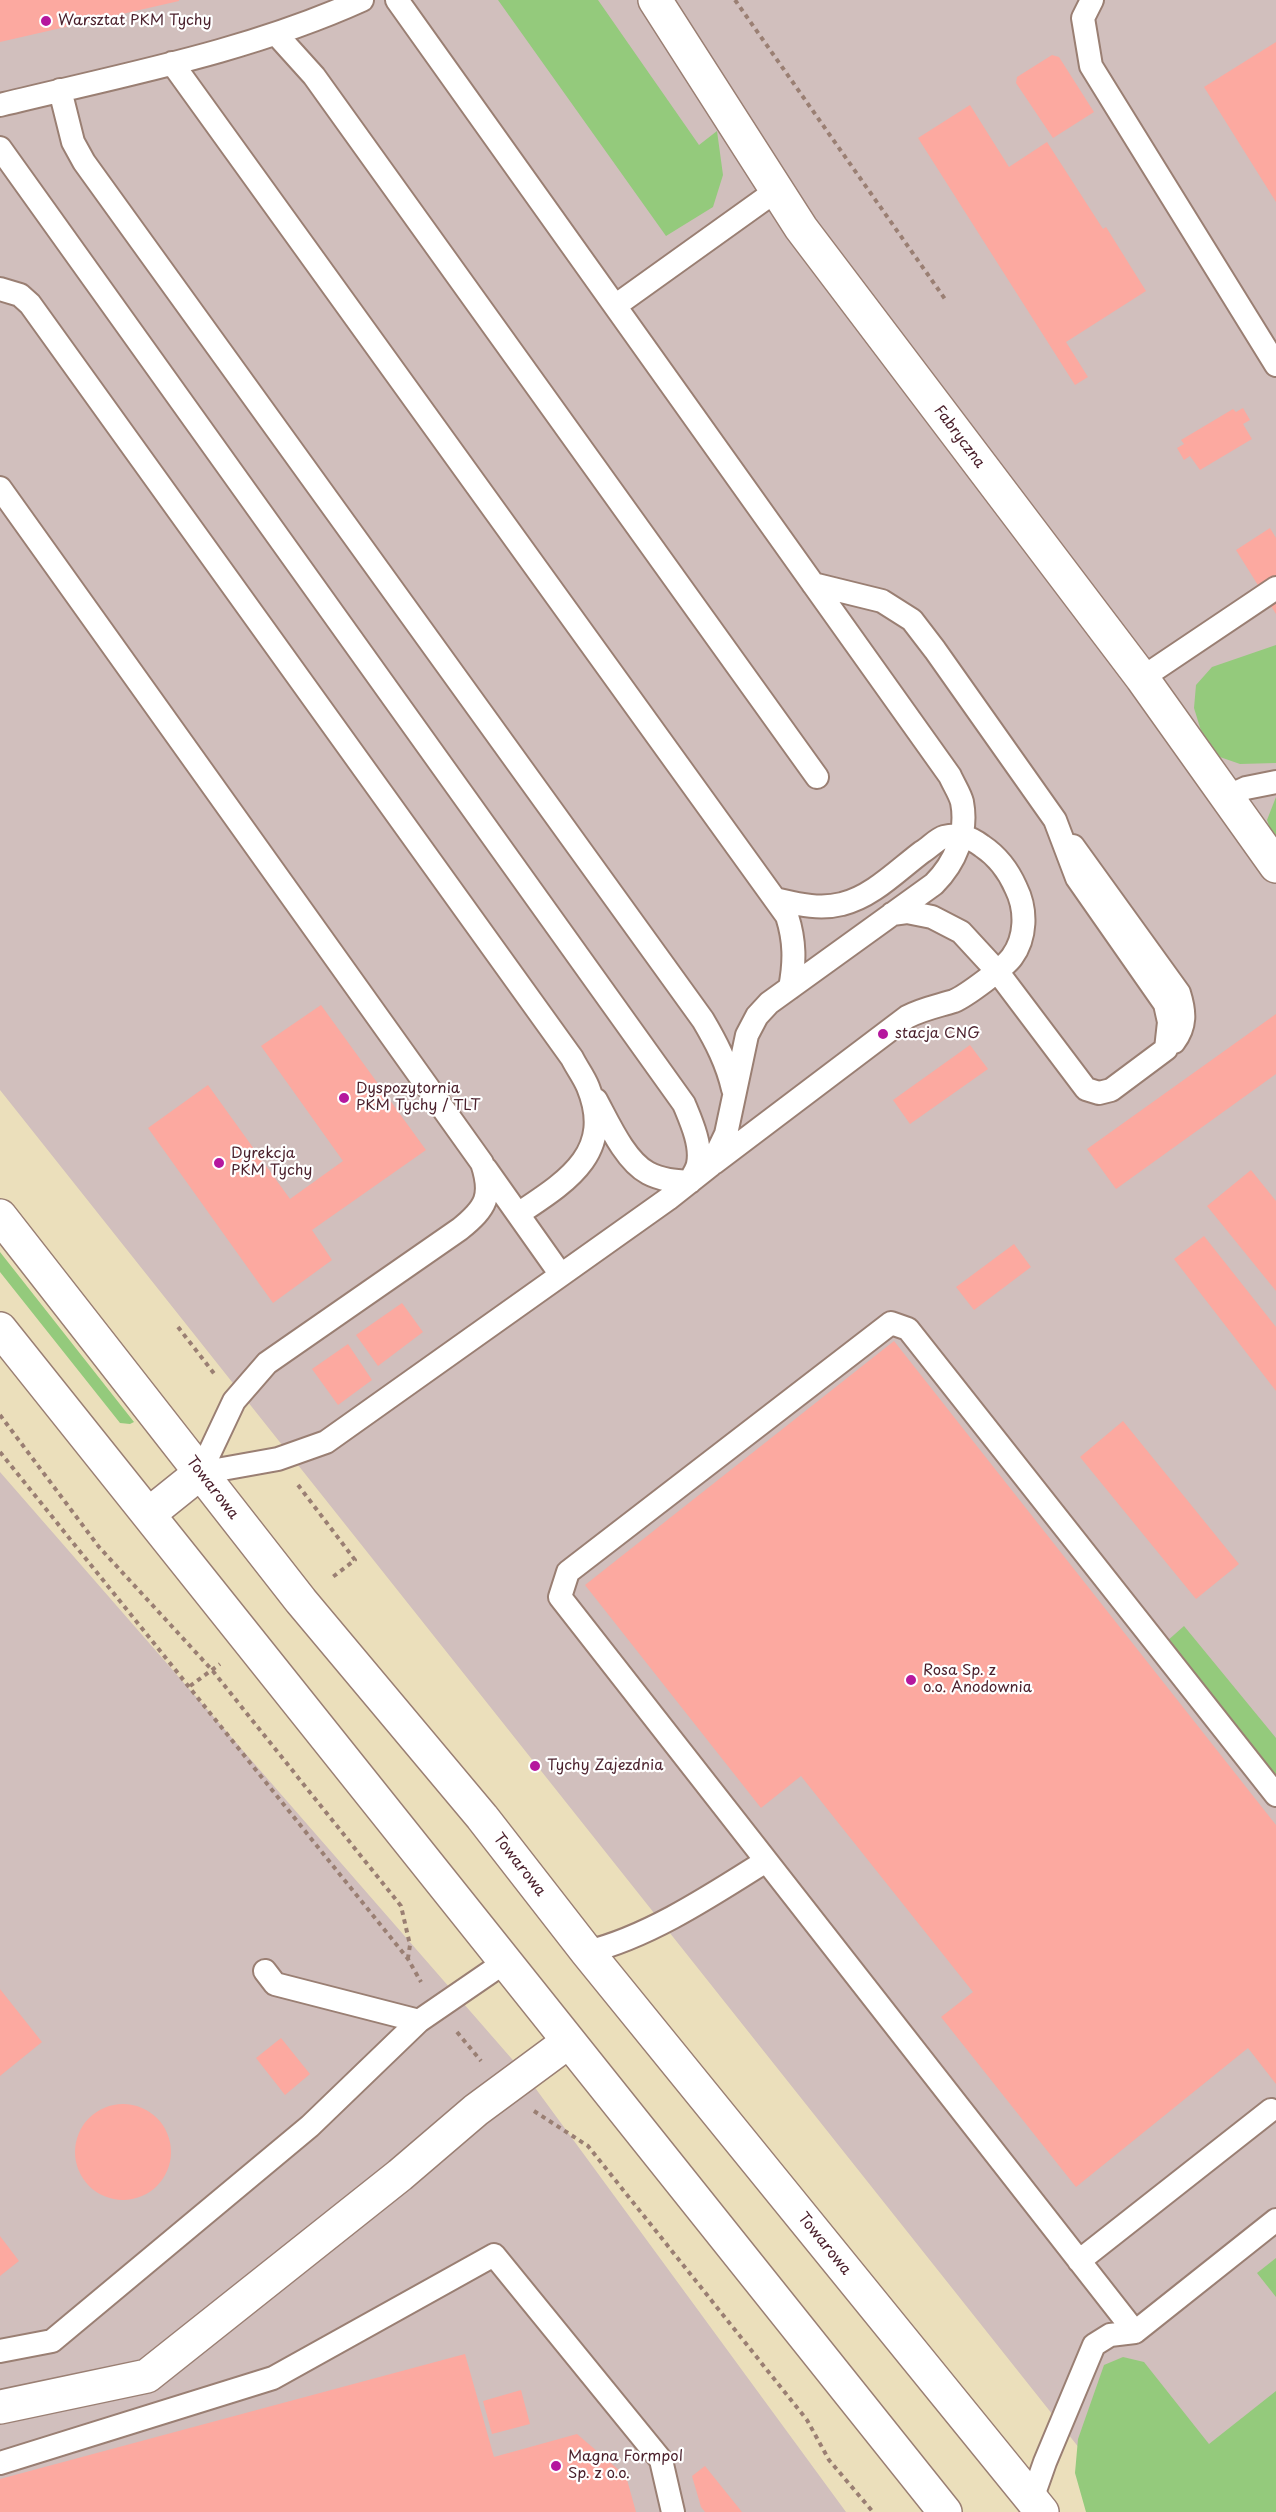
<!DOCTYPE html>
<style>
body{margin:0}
canvas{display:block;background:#ebdfbb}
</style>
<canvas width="1276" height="2512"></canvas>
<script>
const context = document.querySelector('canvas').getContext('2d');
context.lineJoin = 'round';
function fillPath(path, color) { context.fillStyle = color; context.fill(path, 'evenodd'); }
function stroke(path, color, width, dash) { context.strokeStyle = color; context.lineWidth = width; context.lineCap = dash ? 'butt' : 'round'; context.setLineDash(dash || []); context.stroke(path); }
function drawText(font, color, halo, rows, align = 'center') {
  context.font = font + ' "Playpen Sans",sans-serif'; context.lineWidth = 4.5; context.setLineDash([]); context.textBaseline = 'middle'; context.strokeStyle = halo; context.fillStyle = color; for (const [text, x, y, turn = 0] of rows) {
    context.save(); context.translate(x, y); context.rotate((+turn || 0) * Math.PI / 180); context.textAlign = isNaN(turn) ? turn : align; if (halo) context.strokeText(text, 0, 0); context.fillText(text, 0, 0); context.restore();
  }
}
const industrial = new Path2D(`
 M0,0H1276V2512H1130L0,1090Z
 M0,1472L525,2074L846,2512H0Z`);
const green = new Path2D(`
 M498,0H598L699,145L717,131L723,175L713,207L666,236Z
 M1276,645V763L1240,764L1217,756L1202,734L1194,708L1196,685L1212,667Z
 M1276,797V845L1267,820Z
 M0,1252L134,1422L130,1424L120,1423L0,1272Z
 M1184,1626L1276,1738V1778L1166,1642Z
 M1276,2258V2297L1257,2273Z
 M1123,2357L1144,2362L1209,2444L1276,2391V2512H1086L1075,2473L1078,2439L1104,2365Z`);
const building = new Path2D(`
 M0,0H179V1L0,42Z
 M1276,42V202L1204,87Z
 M1052,55L1059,57L1094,112L1053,138L1016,83L1017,77Z
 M970,105L1009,167L1047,142L1103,229L1106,227L1146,291L1066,342L1088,377L1075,385L918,138Z
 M1243,408L1250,420L1243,424L1252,439L1200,470L1190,456L1184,460L1177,448L1184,444L1181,440L1233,409L1236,412Z
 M1270,528L1276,538V614L1236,550Z
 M321,1005L426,1150L312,1230L332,1260L273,1303L148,1128L208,1085L290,1199L343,1161L261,1046Z
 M1276,1014V1074L1116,1189L1087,1149Z
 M970,1045L988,1069L910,1124L893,1100Z
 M1251,1170L1276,1201V1291L1207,1206Z
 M1204,1236L1276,1327V1391L1174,1259Z
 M1014,1244L1031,1267L974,1310L956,1287Z
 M402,1303L423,1332L378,1366L356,1335Z
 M894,1341L1276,1825V2084L1248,2048L1076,2187L941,2017L973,1992L801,1776L761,1808L585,1585Z
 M348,1344L372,1380L338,1405L312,1369Z
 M1123,1421L1239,1564L1196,1599L1080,1457Z
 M0,1989L42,2042L0,2076Z
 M281,2038L310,2074L285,2095L256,2058Z
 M75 2152a48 48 0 1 1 96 0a48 48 0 1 1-96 0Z
 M0,2236L19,2261L0,2276Z
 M465,2354L494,2457L577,2434L626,2476L636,2512H0V2479Z
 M521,2390L530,2424L492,2434L483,2401Z
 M705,2466L742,2512H705L701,2507L692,2476Z`);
const path = new Path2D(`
 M735,0L945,299
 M178,1327L216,1376
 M0,1415L99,1547L212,1670L401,1906L410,1945L408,1958
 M0,1452L408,1959L421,1982
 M298,1485L355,1560L330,1579
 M190,1686L220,1664
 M457,2032L481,2061
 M534,2111L588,2146L807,2420L829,2460L873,2512`);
const service = new Path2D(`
 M1092,0L1083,18L1091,66L1276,365
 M277,35L314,76L817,777
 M172,63L787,916C795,941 795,962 790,988
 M60,90L73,142L84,162L703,1020C716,1042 727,1063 733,1089
 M0,105C122,75 247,52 362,0
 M0,148L684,1104C691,1121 702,1145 698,1164C697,1170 692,1176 690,1182
 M0,289L20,295L30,304L572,1058C577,1068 584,1077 588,1087C615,1153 566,1182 518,1214
 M615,306L777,190
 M0,488L482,1163C493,1196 486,1208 460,1229L267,1363L234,1401L200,1473
 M813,584L882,601L912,620L935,650L1055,820L1077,878L1165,1004L1169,1022L1166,1049L1111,1090L1099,1093L1086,1089L997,971L961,932L932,917L907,912L892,914
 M1142,678L1276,588
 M1226,797L1246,788L1276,782
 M1073,846L1179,993C1185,1012 1186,1026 1174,1042
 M596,1100C608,1122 625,1161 648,1173C661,1180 676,1181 690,1182
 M714,1163L907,1017C922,1009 938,1006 954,1001C966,996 1005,967 1012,957C1026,938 1027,910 1016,888C1009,872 997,856 982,846C970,837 959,833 944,837C937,839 929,848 922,852C898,870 872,897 842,904C819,910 797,904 775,899
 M486,1169L561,1275
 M200,1473L278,1459L326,1442L668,1199L711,1165L726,1134L747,1035L757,1016L769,1003L934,884C955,863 968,833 962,802C960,794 954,785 950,776L397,0
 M1276,1795L908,1329L891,1323L568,1572L560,1597L1135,2332L1276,2220
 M587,1952C649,1937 712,1895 766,1861
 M265,1971L275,1984L419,2021
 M1079,2261L1271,2110
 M0,2351L52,2341L310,2126L419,2021L505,1962
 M0,2463L273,2378L494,2255L661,2460L673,2512
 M1032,2499L1045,2462L1094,2345L1110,2335L1135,2332`);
const minor = new Path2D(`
 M655,0L801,228L1142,678L1276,866
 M0,2407L147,2376L400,2175L476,2110L568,2042`);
const tertiary = new Path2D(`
 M0,1216L301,1601L482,1817L587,1952L1042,2512
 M0,1329L945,2512
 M149,1514L200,1473`);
const markers = [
 [46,21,6,"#b5179e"],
 [883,1034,6,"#b5179e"],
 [344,1098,6,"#b5179e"],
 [219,1163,6,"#b5179e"],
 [911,1680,6,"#b5179e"],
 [535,1766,6,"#b5179e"],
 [556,2466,6,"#b5179e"]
];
const poiNames = [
 ["Warsztat PKM Tychy",58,21],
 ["stacja CNG",895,1034],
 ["Dyspozytornia",356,1089],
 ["PKM Tychy / TLT",356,1106],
 ["Dyrekcja",231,1154],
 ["PKM Tychy",231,1171],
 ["Rosa Sp. z",923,1671],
 ["o.o. Anodownia",923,1688],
 ["Tychy Zajezdnia",547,1766],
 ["Magna Formpol",568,2457],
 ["Sp. z o.o.",568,2474]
];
const streetNames = [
 ["Fabryczna",959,437,53],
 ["Towarowa",212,1488,52],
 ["Towarowa",519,1865,52],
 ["Towarowa",824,2244,51]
];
fillPath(industrial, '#d1bfbd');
fillPath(green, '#94ca7c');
fillPath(building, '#fca9a0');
stroke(service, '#9a7f73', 26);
stroke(minor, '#9a7f73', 36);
stroke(tertiary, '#9a7f73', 36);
stroke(path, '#9a7f73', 4, [4.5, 4.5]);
stroke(service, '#fff', 22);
stroke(minor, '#fff', 33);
stroke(tertiary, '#fff', 33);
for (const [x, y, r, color] of markers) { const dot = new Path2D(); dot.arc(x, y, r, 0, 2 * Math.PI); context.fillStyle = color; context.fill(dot); stroke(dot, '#fff', 2); }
drawText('15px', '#4a1f2b', '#fff', poiNames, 'left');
drawText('15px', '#4a1f2b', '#fff', streetNames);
</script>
